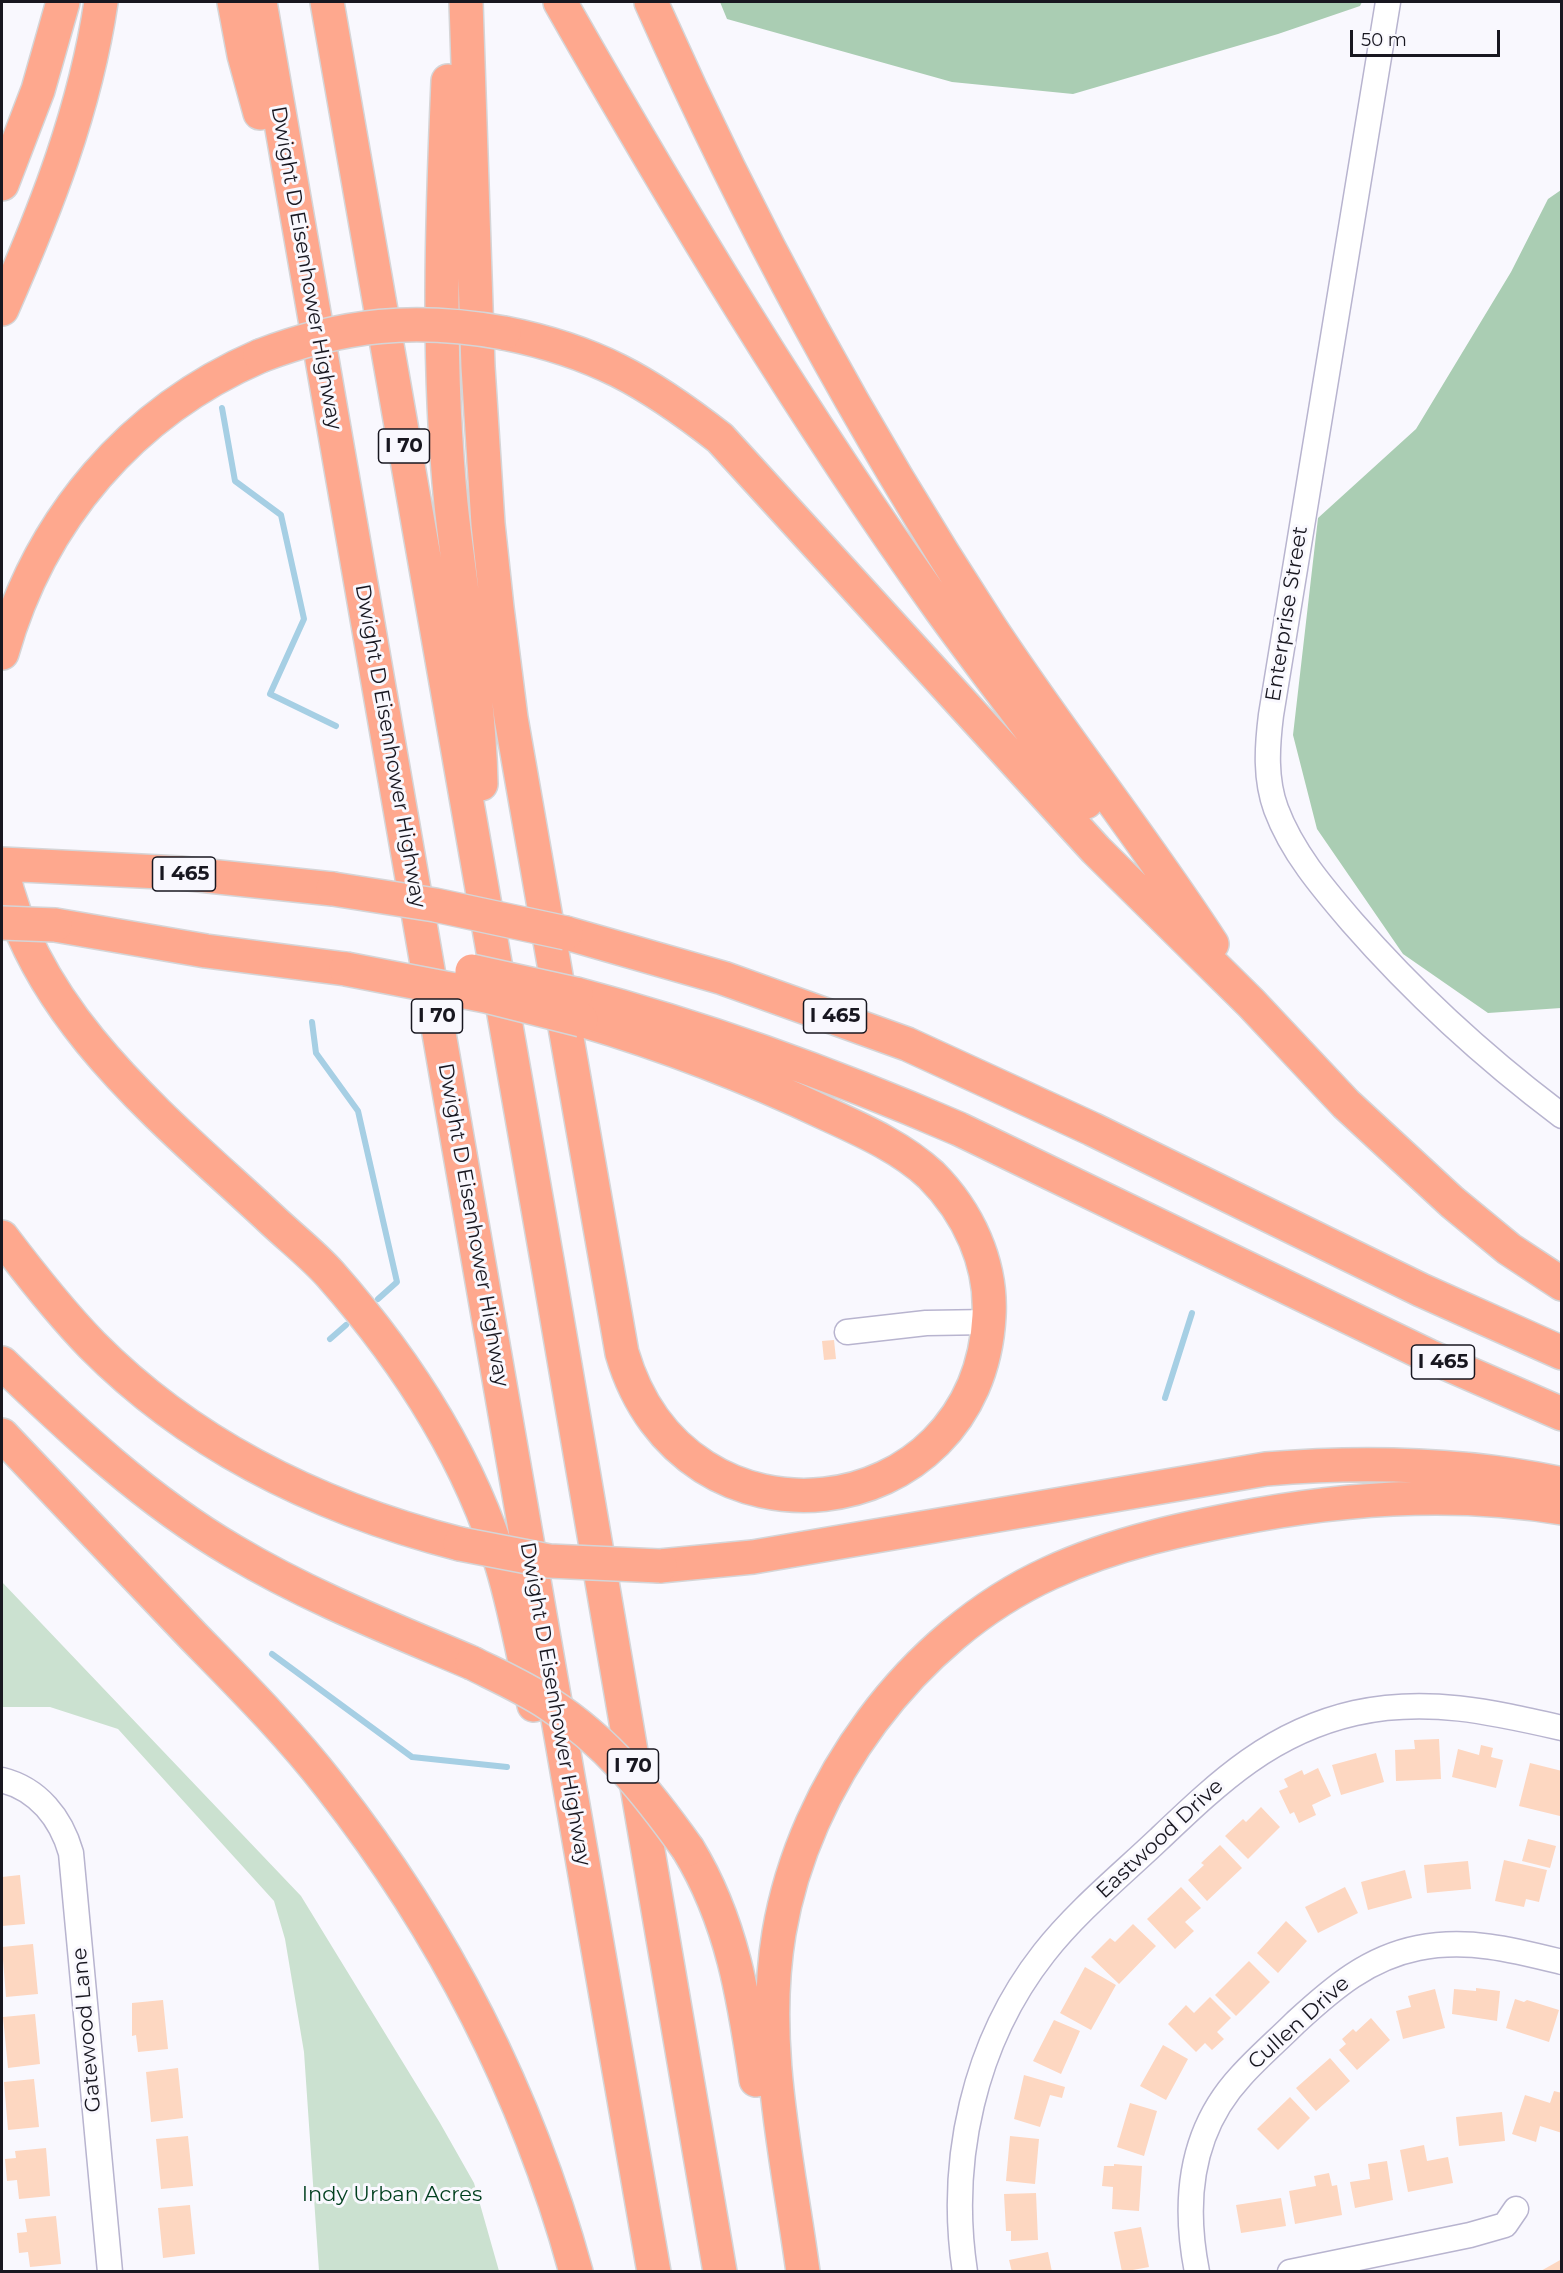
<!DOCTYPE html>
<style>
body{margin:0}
#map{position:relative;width:1563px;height:2273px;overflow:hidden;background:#f9f8fe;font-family:Montserrat,sans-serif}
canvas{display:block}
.frame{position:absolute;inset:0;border:3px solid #181720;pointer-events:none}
.scale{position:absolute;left:1350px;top:30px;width:150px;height:27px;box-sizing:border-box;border:3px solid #181720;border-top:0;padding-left:8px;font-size:18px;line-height:21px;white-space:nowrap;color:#181720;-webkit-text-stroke:4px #f9f8fe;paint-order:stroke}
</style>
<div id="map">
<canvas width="1563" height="2273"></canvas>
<div class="frame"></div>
<div class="scale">50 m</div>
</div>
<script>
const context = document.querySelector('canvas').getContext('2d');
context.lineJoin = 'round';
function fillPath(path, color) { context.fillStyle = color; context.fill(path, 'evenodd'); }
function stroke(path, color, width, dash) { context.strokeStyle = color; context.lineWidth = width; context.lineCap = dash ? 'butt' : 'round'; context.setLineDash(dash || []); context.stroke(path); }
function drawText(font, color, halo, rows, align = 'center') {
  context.font = font + ' Montserrat,sans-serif'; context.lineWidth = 6; context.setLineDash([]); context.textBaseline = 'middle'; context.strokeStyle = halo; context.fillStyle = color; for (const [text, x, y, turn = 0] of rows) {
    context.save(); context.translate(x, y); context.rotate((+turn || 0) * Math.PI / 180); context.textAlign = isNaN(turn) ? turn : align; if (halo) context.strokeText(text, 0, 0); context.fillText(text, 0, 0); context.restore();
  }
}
const green = new Path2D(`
 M2,1582L301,1896L440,2123L474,2183L499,2271H319L304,2052L285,1939L274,1901L118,1729L50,1707H2Z`);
const forest = new Path2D(`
 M720,2H1362L1360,6L1278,34L1073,94L952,82L727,19Z
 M1561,190V1008L1488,1013L1403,954L1317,829L1293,735L1318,518L1416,429L1511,272L1548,199Z`);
const stream = new Path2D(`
 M222,408L235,481L281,515L304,619L270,694L336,726
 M312,1022L316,1053L358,1111L397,1282L378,1299
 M330,1339L346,1325
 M1165,1398L1192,1313
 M272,1654L412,1757L507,1767`);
const building = new Path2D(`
 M834,1340L836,1359L824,1360L822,1341Z
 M1439,1739L1441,1779L1396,1781L1395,1750L1415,1749L1414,1740Z
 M1481,1745L1493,1748L1491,1757L1503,1760L1496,1788L1452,1777L1458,1749L1479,1755Z
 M1376,1753L1384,1782L1341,1795L1332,1765Z
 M1530,1763L1562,1771L1560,1816L1519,1806Z
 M1318,1768L1331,1796L1312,1805L1316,1815L1299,1823L1294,1812L1290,1814L1279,1791L1288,1787L1284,1779L1302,1770L1304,1775Z
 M1261,1807L1280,1827L1248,1859L1225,1836L1243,1819L1246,1822Z
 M1528,1839L1556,1846L1550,1868L1522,1861Z
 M1220,1845L1242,1868L1207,1901L1188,1880L1204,1865L1201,1863Z
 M1504,1860L1547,1870L1539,1902L1526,1899L1524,1907L1495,1901Z
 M1468,1861L1471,1889L1427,1893L1424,1865Z
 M1405,1870L1412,1898L1368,1910L1361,1882Z
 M20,1875L25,1924L2,1926V1877Z
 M1181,1887L1201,1908L1185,1922L1194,1931L1175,1949L1147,1919Z
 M1345,1887L1358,1913L1318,1933L1305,1907Z
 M1286,1921L1307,1941L1278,1973L1257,1953Z
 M1133,1924L1156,1946L1119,1984L1091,1957L1110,1938L1115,1942Z
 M33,1944L38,1994L6,1997L2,1947Z
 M1249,1961L1270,1982L1236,2016L1215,1995Z
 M1085,1967L1116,1985L1091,2030L1060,2013Z
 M1476,1988L1500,1991L1497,2021L1452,2014L1454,1989L1476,1991Z
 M1435,1989L1445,2028L1403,2039L1396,2011L1411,2007L1408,1996Z
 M1210,1997L1231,2018L1217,2032L1224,2039L1212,2050L1205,2043L1196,2052L1168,2024L1186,2005L1194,2013Z
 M1515,1999L1524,2002L1527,2000L1559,2010L1549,2042L1506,2028Z
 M163,2000L168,2049L138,2052L136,2035L132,2036V2003Z
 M35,2014L40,2064L8,2068L3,2017Z
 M1371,2018L1390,2040L1357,2070L1339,2050L1346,2044L1342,2039L1353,2029L1356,2032Z
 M1054,2020L1080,2031L1061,2074L1033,2061Z
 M1163,2045L1188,2059L1166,2100L1140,2086Z
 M1330,2058L1350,2081L1316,2111L1296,2088Z
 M178,2068L183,2118L151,2122L146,2072Z
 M1024,2075L1065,2087L1062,2098L1050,2095L1040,2127L1014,2119Z
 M34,2079L39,2127L8,2130L4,2082Z
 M1554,2091L1562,2093V2133L1540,2126L1536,2142L1512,2134L1525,2095L1550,2103Z
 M1290,2097L1310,2118L1278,2150L1257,2129Z
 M1130,2103L1157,2111L1144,2156L1117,2147Z
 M1502,2112L1505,2141L1459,2146L1456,2117Z
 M188,2136L193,2186L161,2189L156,2139Z
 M1010,2136L1039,2139L1035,2184L1006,2181Z
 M1424,2145L1427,2161L1448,2157L1453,2183L1408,2192L1400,2150Z
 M46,2148L50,2196L19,2199L17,2180L7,2181L5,2159L16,2158L15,2151Z
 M1387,2161L1393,2200L1355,2208L1350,2182L1370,2179L1368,2164Z
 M1114,2164L1142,2166L1139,2211L1112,2209L1113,2187L1102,2186L1104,2166H1114Z
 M1329,2173L1332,2186L1337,2185L1342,2215L1295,2224L1289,2191L1316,2186L1314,2176Z
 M1036,2193L1038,2240L1011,2241V2231H1006L1004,2194Z
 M1281,2198L1286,2226L1241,2233L1236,2205Z
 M190,2205L195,2254L163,2258L158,2208Z
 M56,2216L61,2264L30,2267L28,2252L19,2253L17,2233L27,2232L25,2219Z
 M1141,2227L1149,2267L1122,2272L1114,2232Z
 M1048,2252L1052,2272H1012L1009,2260Z
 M1562,2259V2272H1539Z`);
const minor = new Path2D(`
 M1388,2L1271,715C1267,747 1265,779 1276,809C1292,852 1322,887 1352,922C1415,994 1485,1058 1562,1116
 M847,1332L926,1323L989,1322
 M2,1780C38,1789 61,1818 71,1853L110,2272
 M965,2272C948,2161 974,2042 1044,1953C1077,1911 1120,1876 1159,1839C1219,1782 1271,1732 1355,1713C1427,1697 1492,1712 1562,1728
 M1197,2272C1183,2201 1190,2131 1241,2076C1258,2057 1278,2040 1296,2022C1333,1988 1368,1958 1418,1948C1468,1938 1514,1950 1562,1962
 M1290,2272L1470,2235L1505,2225L1516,2209`);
const highway = new Path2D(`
 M234,2L244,55L260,113
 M260,2L654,2272
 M327,2L547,1260L720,2272
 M466,2L478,367L488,524L497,608L511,718L622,1353C684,1565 978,1530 989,1316C992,1263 968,1212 931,1175C902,1148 864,1131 829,1115C749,1077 666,1045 581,1020
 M560,2C678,209 802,415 941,610C988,675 1037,738 1086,802
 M651,2C747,219 860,428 990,627C1061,735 1142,836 1212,944
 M448,81C442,221 437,364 451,504C461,597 479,689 481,784
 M2,184L38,90L63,2
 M2,309C46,209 85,110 101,2
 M504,333C595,351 647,381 720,438L1096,850L1251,1003L1346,1104L1452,1202L1509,1249L1562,1284
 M2,653C40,519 131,412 260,356
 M2,864L180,873L333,889
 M2,869C33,1017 165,1120 270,1218C290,1237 312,1254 330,1274C405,1359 469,1457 502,1566C516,1612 524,1659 534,1705
 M55,925L206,951L346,969
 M566,933L723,978L907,1044L1092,1129L1421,1290L1562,1353
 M576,994C708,1029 834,1075 959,1129L1429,1356L1562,1414
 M2,1237C30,1274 59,1311 92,1345C193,1447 323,1509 460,1544
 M2,1363C74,1432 146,1500 233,1551C308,1596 392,1629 472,1663
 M2,1435C66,1502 130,1570 194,1637C241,1685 289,1733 330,1786C444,1931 527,2094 576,2272
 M660,1566L753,1557L1266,1469C1366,1461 1464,1463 1562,1484
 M688,1849C732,1921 744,1998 756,2080
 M803,2272C788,2160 760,2046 779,1933C804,1784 912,1636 1050,1573C1115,1543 1186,1528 1256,1515C1356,1497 1460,1491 1562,1508`);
const highwayBridge = new Path2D(`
 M260,356C343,324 415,317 504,333
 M333,889L435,905L566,933
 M2,923L55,925
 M346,969L486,996L581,1020
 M472,971L576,994
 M460,1544L549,1561L660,1566
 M472,1663C498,1676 525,1688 549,1704C607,1741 648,1793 688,1849`);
const shields = [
 [404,446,51],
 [184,874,63],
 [437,1016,51],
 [835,1016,63],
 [1443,1362,63],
 [633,1766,51]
];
const shieldNames = [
 ["I 70",404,446],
 ["I 465",184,874],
 ["I 70",437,1016],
 ["I 465",835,1016],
 ["I 465",1443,1362],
 ["I 70",633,1766]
];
const streetNames = [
 ["Dwight D Eisenhower Highway",306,268,80],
 ["Enterprise Street",1287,614,-81],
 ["Dwight D Eisenhower Highway",390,746,80],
 ["Dwight D Eisenhower Highway",473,1225,80],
 ["Dwight D Eisenhower Highway",555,1704,80],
 ["Eastwood Drive",1160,1839,-43],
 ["Cullen Drive",1299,2023,-42],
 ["Gatewood Lane",87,2030,-95]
];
const parkNames = [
 ["Indy Urban Acres",392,2195]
];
fillPath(green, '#cbe1d0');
fillPath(forest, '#aacdb3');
stroke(stream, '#a6cfe4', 6);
fillPath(building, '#fdd7c1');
stroke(minor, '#b8b4cf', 27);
stroke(highway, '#d5d5d7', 36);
stroke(minor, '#fff', 24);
stroke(highway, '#fea88e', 33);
stroke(highwayBridge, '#d5d5d7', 36, []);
stroke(highwayBridge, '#fea88e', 33);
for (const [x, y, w] of shields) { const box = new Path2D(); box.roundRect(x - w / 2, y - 17, w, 34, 4.5); context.fillStyle = '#f9f8fe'; context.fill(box); stroke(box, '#181720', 1.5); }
drawText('bold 20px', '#181720', null, shieldNames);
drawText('21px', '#181720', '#f9f8fe', streetNames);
drawText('21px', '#013f1e', '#f9f8fe', parkNames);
</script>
